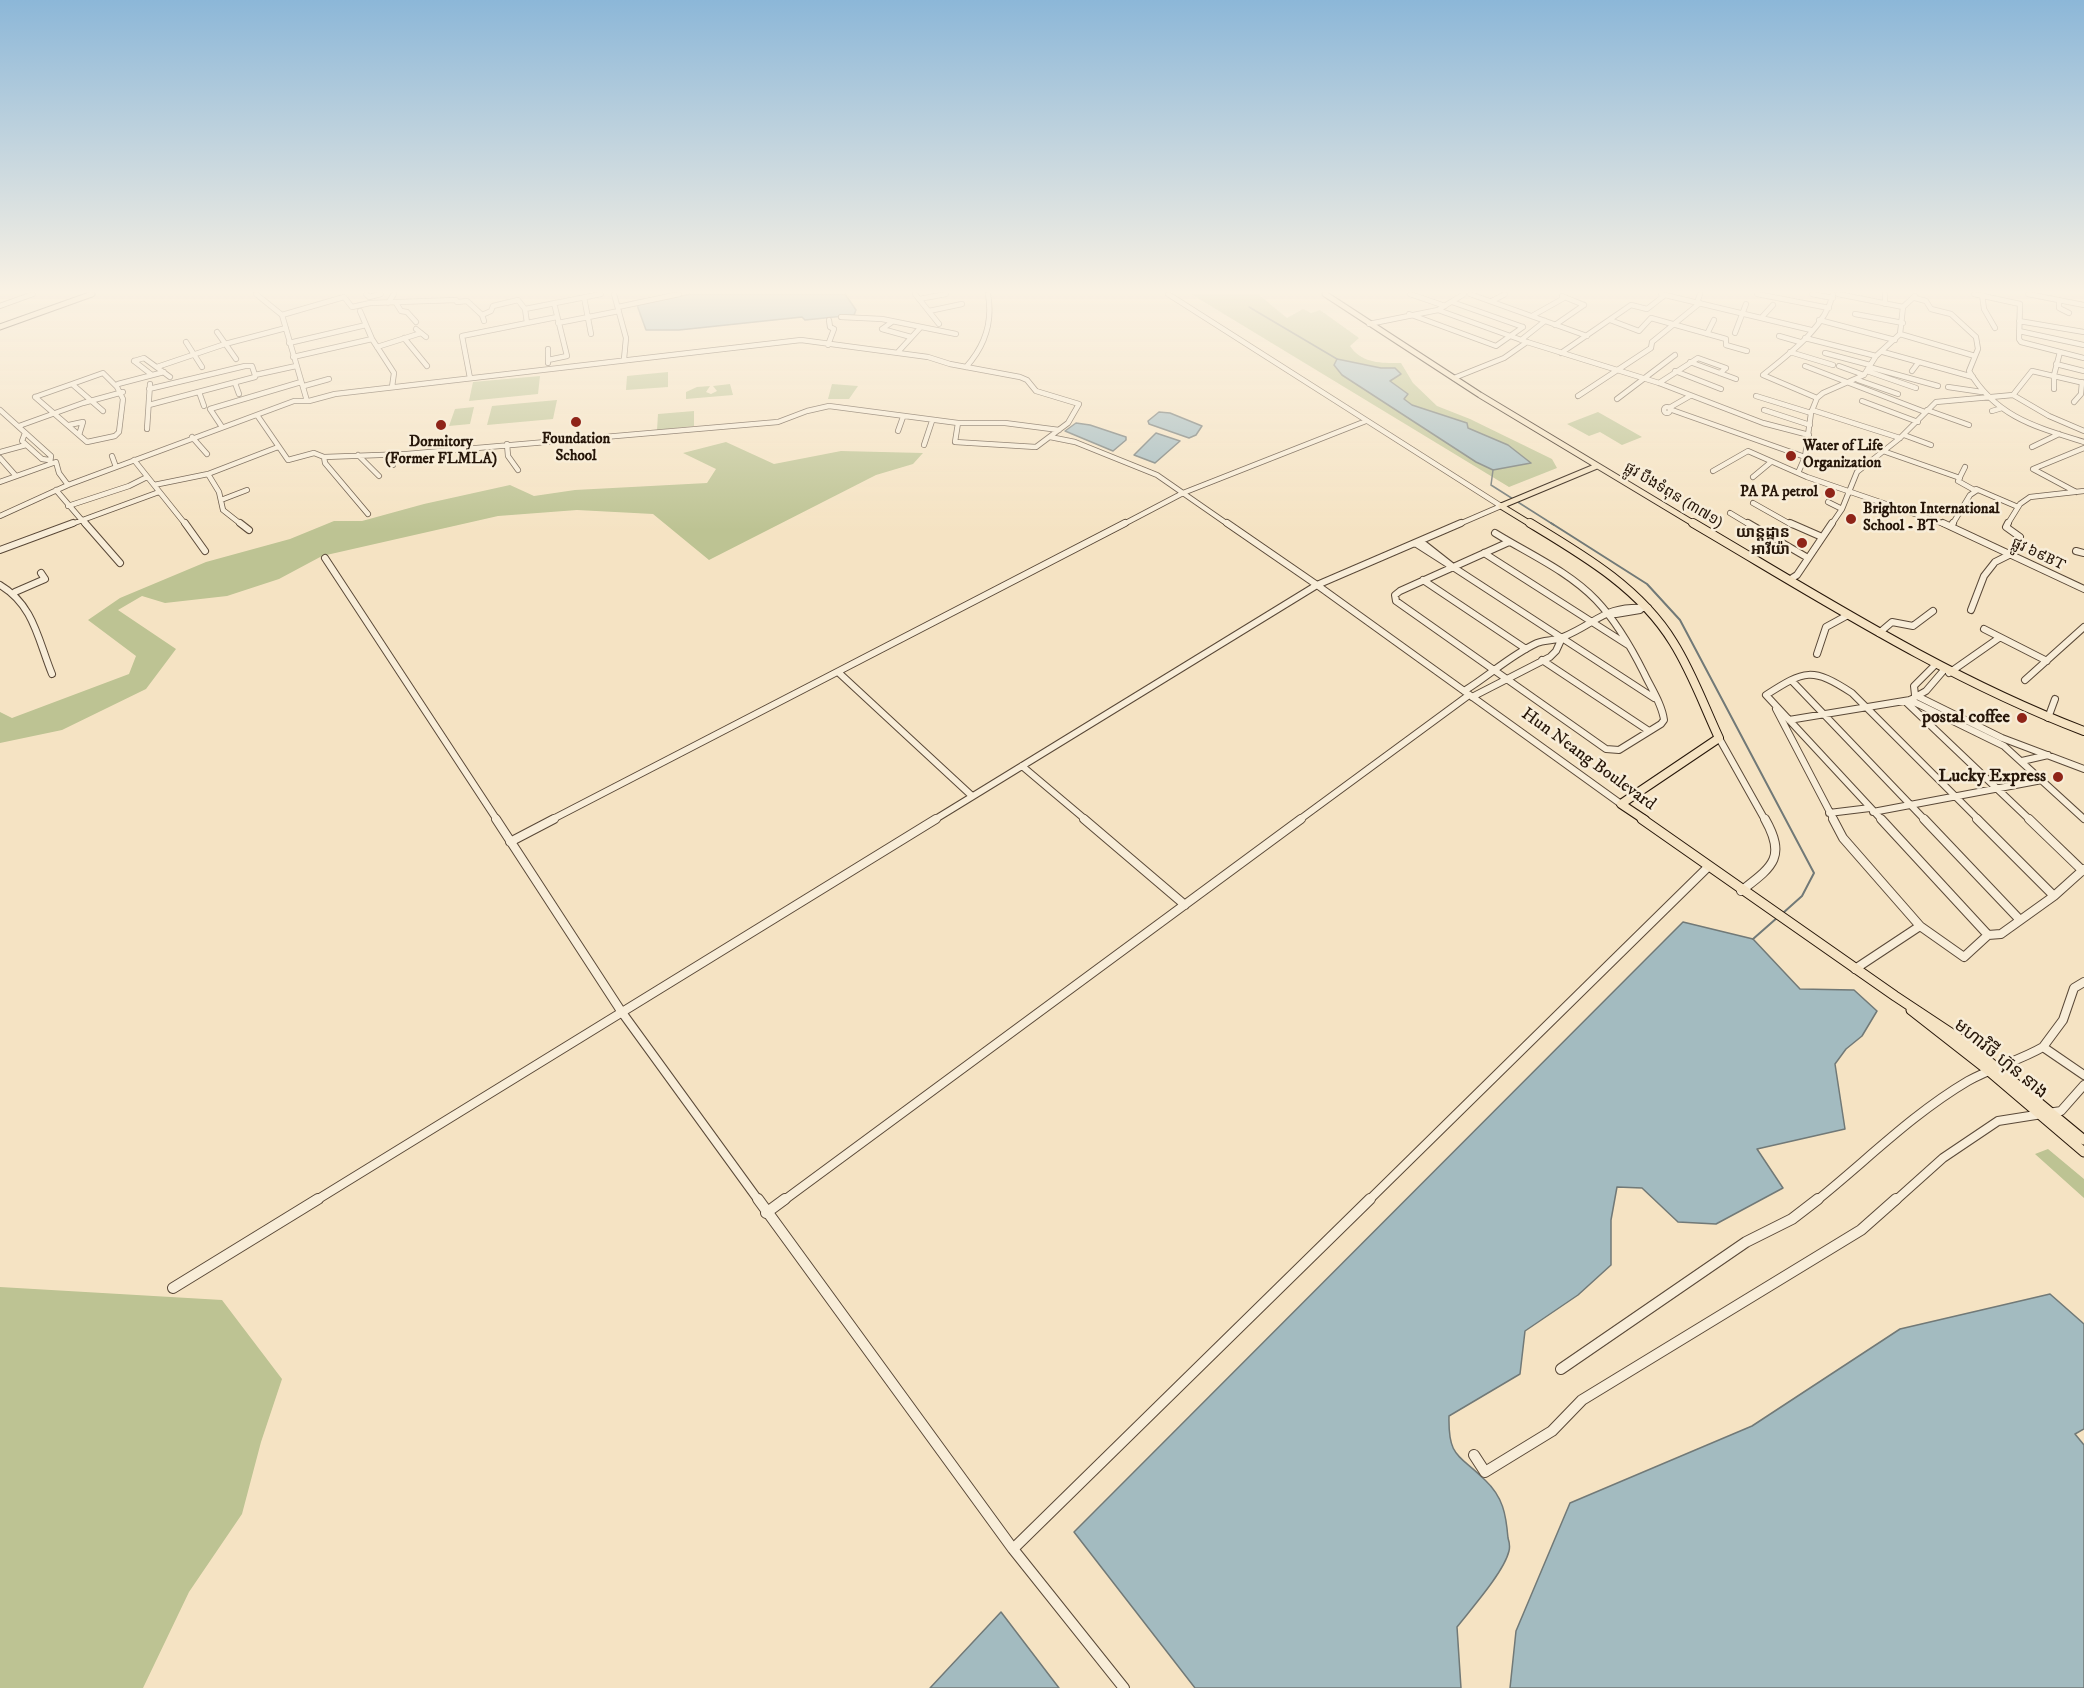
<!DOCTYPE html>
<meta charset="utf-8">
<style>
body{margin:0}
canvas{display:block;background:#f5e3c3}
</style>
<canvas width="2084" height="1688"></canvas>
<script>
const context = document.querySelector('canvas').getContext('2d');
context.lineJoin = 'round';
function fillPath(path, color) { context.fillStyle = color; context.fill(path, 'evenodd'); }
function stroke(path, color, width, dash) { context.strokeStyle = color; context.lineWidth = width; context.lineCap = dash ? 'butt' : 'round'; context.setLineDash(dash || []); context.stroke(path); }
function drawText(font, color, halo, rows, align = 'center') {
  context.font = font + ' "IM FELL DW Pica","Noto Sans Khmer",serif'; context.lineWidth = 5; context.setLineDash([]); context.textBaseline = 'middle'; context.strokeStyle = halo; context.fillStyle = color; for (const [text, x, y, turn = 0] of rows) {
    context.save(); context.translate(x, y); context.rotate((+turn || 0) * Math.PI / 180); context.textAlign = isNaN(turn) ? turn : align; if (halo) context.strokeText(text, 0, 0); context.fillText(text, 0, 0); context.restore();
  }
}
const green = new Path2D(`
 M1191,294H1258L1287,318L1303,309L1311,313L1320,310L1359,338L1350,346C1362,364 1382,363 1401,363L1413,383L1437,406L1470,419L1552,459L1557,468L1509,487Z
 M668,372V387L626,390L627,376Z
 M540,376L538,394L469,401L473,382Z
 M730,384L733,395L686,399V392L697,387L710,386L706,392L711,394L717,391L713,386Z
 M832,384L858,386L849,399H828Z
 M557,400L553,419L487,425L492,406Z
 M474,407L470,424L449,426L455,409Z
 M694,411V426L657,430L658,414Z
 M1598,412L1642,437L1622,445L1600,432L1589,436L1567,424Z
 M726,442L774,464L841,451L923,453L913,464L876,475L709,560L653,514L577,510L498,516L322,556L279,579L227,596L165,603L142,596L118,610L176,649L146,689L62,730L0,743V712L12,718L129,674L136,656L88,620L120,598L206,562L290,539L334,521H362L424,504L510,485L534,496L575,490L707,483L716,469L683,453Z
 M2048,1149L2084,1179V1198L2035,1154Z
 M0,1287L222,1300L282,1379L261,1442L242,1514L189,1592L143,1688H0Z`);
const water = new Path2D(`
 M691,294H845L856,310L854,315L805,320L802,317L679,330H646L637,305Z
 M1337,359L1381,368H1395L1401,374L1390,381L1408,394L1404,399L1412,405L1467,423L1468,428L1508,445L1531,463L1493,470L1476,462L1342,375L1334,365Z
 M1159,412L1170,413L1202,426L1196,435L1189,438L1149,424L1148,421Z
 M1076,423L1090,425L1126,437V440L1113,451L1065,431Z
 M1156,433L1180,441L1155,463L1134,455Z
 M1683,922L1753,939L1800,989L1854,990L1877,1011L1862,1036L1846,1049L1835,1064L1845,1129L1757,1149L1783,1188L1716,1224L1678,1222L1642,1188L1617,1187L1611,1220V1265L1578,1295L1525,1331L1520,1374L1449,1416C1448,1458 1459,1454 1485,1480C1503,1497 1506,1514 1508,1538C1509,1541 1510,1547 1509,1551C1504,1572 1471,1609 1457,1627L1461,1688H1195L1074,1532Z
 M2050,1294L2084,1324V1429L2075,1434L2084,1445V1688H1510L1516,1631L1570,1503L1752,1426L1900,1329Z
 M1001,1612L1059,1688H930Z`);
const streamFar1 = new Path2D(`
 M1249,307L1337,359
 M1493,470L1491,485L1554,525`);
const stream = new Path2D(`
 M1551,523L1647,584L1680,620L1814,873L1802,896L1783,913
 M1753,939L1778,917`);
const minorFar3 = new Path2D(`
 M256,294L282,315L307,401
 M366,294L369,297L381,294
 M614,294L626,338L624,359
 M915,294L939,324
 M1168,294L1501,506
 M1410,294L1445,306
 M1470,294L1587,336
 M1661,294L1811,330
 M1757,294L1829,308
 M1812,294L1833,298
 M1838,294L1903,307
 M1885,294V304
 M1974,294L2020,304L2019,339L2021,342L2084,358
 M1982,294L1984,309L1995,328
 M2028,294L2084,305
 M1562,296L1584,305
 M584,297L591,334
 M1915,298L1926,301L1931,309L1951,314L1976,337L1978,349L1969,371C1996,417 2036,427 2084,442
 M919,299L946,294
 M2059,300V308L2069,313
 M1492,301L1505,294
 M1452,302L1523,327
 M388,303L394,294
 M396,303L401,311L407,312L416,322
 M1697,303L1700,294
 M0,306L33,294
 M618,307L679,294
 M525,309L601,294
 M1438,310L1527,342L1659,383L1763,423L1809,435
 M360,311L372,339L394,373L392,387
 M929,311L962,304
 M1409,314L1496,346L1523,327
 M1855,314L1903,323
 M282,315L344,297L352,307L370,303L456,300L457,302L467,301L482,315L484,321
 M482,315L491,311L493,306L518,300L525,309L527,323
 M1532,316L1564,298
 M841,317L882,319L956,334
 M1762,317L1773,305
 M1610,320L1639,331L1651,318L1726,339V345L1747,351
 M1819,320L1895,340
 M2019,321L2084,332
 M892,322L882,329L911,337
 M558,323L619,311
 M1369,324L1438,310L1464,294
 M1555,325L1584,305
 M416,329L426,337
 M2019,331L2084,345
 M217,332L236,359
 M1735,333L1746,304
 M1707,334L1714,320
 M1900,334L1975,356
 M1779,336L1800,342
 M404,338L427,366
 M1805,338L1876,356
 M1521,340L1545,321
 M186,342L202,367
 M289,343L366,325
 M828,345L834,329L830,327L829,320
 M377,347L421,333
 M548,349V363
 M898,352L920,328
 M1790,352L1833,365
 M1883,352L1973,377
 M1561,353L1631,305L1647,309L1665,295
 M1825,353L1870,365
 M293,357L372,339
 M548,360L567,356L554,303
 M134,361L144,358L170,377
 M134,361L152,375
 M1690,362L1736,379
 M2056,364L2084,371
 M1805,366L1925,412
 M1839,366L1864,375
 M157,367L225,344L286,328
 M966,367C985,346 993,322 988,294
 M1869,367L1938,386
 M1675,371L1721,389
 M1867,371L1916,388
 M1912,371L1918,363
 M470,378L462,336L557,317
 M1454,378L1504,358L1527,342
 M1858,380L1898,394
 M235,383L239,394
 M1659,383L1698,358L1726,368L1720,373
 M118,384L164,372
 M304,386L329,379
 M1948,387L1982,392
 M149,389L245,366H252L255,375
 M2054,389V375L2060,352
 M199,392L204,406
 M2013,395L2049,416L2084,431
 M1578,396L1651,348L1652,342L1700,303
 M1756,396L1811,413
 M35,397L87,442L115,436L119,432L123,399L117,387L103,373L72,384L103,411
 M35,397L72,384
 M1817,398L1763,375C1789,354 1825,328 1833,294
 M1617,399L1675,355
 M1862,401L1918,422
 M2074,402L2081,394L2082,382
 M149,405L255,377V375L296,366
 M1664 410a3 3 0 1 1 6 0a3 3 0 1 1-6 0Z
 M1669,408L1690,396
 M0,410L51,456L50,463
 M1672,410L1805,457
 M1764,410L1810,425
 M1812,410L1900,438
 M1927,410L1969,425
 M1992,411L2002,408
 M257,415L288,460L314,453L324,457L407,454L778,422L807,411L829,406L958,423H1005L1059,430
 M69,425L83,422L79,435
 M19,426L83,403L123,392
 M222,427L210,409L301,382
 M147,429L150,384
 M898,431L903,417
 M25,433L22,441L42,459L49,460
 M1904,435L1931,445
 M192,437L207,454
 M1050,437L1075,442L1157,475L1229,525
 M507,444L508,456L518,470
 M924,445L932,421
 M2032,447L2059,434
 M1883,451L1960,478
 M0,452L26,445
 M358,455L379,476
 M112,456L116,467
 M324,457L325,463L368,514
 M0,458L16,476
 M134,460L186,525
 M393,465L394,454
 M1713,471L1748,451L1807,477L1947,525
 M1798,473L1805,457L1811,413L1817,398L1823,393L1864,375L1876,356L1900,334L1903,307L1915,296
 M208,474L219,492L223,510L242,525
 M1753,477L1771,462
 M0,482L56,462L59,473L68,485
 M154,485L208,474L278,447
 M1976,489L2018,507
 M56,490L86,525
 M2076,492L2033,469L2084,448
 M221,500L247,490
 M1828,502L1842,509
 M1753,503L1792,525
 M68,506L129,486L147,477
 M1730,513L1750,525
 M0,516L68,485L294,401H309L335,394L801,340L928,357L950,364L1020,377L1027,380L1036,391L1079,404L1068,423L1036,447L955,442L958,423
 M69,525L159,492
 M1122,525L1183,493L1366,421
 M1457,525L1501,506
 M1831,525L1842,509L1857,472L1900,438L1936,402L2013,395L2032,371L2084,383
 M1952,525L1970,495L1976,491L1958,481L1965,467
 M2007,525L2020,504L2030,497L2084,491`);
const minorFar2 = new Path2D(`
 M85,523L120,563
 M185,523L205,551
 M240,523L249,530
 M1227,523L1317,585L1621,804
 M1748,523L1808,558
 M1790,523L1822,537
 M1943,523L2084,589
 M1951,526L1953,523
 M1495,533C1529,554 1568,571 1596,600C1616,621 1631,647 1644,673C1651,688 1662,704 1664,720L1661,724L1619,750L1606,749L1396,601L1395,595L1400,591L1509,542
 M1420,541L1453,567L1654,698
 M1415,543L1451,566
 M0,550L73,523
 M2076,551L2084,553
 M1484,553L1628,645
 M325,558L497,820
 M1423,580L1526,649
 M1789,580L1797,575L1832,523
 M0,585C34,605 38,640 52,674
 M15,592L45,579L41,573
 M1971,610L1984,576L1995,562L2011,554L2020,537L2006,527L2008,523
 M1607,613L1616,614L1640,610
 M1984,629L2047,661
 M1879,633L1892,622L1913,626L1933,611
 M1817,654L1826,627L1848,615
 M1542,660L1649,731
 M838,672L972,796
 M1949,673L1999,638
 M2025,680L2084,627
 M1792,681L1925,820
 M1464,691C1489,676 1509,656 1537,643C1545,640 1555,641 1563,637C1599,622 1604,605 1648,608
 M1915,695L2002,738L2084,769
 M1915,695L1914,686L1935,665
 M1472,697L1550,657L1556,651L1562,638
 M1910,700L2004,746L2084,819
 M1905,701L2030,820
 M1776,709L1834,820
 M2048,718L2055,699
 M1789,720L1910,700L1926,691L1944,670
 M1719,738L1765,820
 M2022,761L2048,755
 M1022,766L1086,820
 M1873,812L2042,780
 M1829,813L1870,808
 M551,820L1125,523
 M934,820L1317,585L1461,523
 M1299,820L1469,695
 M1882,820L1766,695C1805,670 1812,667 1852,693L1979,820`);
const minorFar1 = new Path2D(`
 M496,819L621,1011L759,1201
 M1084,819L1185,905
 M1833,819L1843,838L1920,926L1964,957L1988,935
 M1881,819L1988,935L2001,934L2054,896
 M1924,819L2020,920
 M1977,819L2054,896
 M2029,819L2083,871
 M510,842L554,819
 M1741,891C1772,867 1787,858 1765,819
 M2054,896L2084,869
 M1855,969L1920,926
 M2084,982L2074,988L2063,1020L2043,1047L2084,1075
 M315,1201L936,819
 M783,1201L1301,819
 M1368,1201L1708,867
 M1816,1201C1866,1161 1912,1114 1968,1081C1993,1067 2019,1061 2043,1047
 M1895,1201L1943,1158L1998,1121L2061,1111L2084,1085`);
const minor = new Path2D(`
 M758,1199L1013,1549L1124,1688
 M766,1213L785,1199
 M173,1288L318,1199
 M1561,1369L1746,1242L1792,1219L1818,1199
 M1474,1455L1485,1472L1552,1431L1582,1400L1861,1230L1896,1199
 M1013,1549L1370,1199`);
const majorFar2 = new Path2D(`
 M1325,294L1480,395L1696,525
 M0,327L92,294
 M1501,506L1532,525
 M1501,506L1597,466`);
const majorFar1 = new Path2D(`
 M1530,523C1583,555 1640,588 1673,642C1692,672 1704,706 1719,738L1621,804L1645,820
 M1693,523C1821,598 1945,678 2084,731`);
const major = new Path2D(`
 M1642,819L1895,996L1969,1045L2084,1140
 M1911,1010L1989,1071L2084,1152`);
const markers = [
 [576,422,6,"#8f2418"],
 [441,425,6,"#8f2418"],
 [1791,456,6,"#8f2418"],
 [1830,493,6,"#8f2418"],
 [1851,519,6,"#8f2418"],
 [1802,543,6,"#8f2418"],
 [2022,718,6,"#8f2418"],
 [2058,777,6,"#8f2418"]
];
const farPoinames = [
 ["Foundation",576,440],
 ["School",576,457],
 ["Dormitory",441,443],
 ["(Former FLMLA)",441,460],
 ["Water of Life",1803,447,"left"],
 ["Organization",1803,464,"left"],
 ["PA PA petrol",1818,493,"right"],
 ["Brighton International",1863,510,"left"],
 ["School - BT",1863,527,"left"],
 ["យាន្ដដ្ឋាន",1790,534,"right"],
 ["អារីយ៉ា",1790,551,"right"]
];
const farStreetnames = [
 ["ផ្លូវ បឹងទំពុន (៣៧១)",1673,496,31],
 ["ផ្លូវ ៦៩BT",2038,555,25]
];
const poiNames = [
 ["postal coffee",2010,718],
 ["Lucky Express",2046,777]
];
const streetNames = [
 ["Hun Neang Boulevard",1588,760,36],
 ["មហាវិថី ហ៊ុន នាង",2000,1060,39]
];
fillPath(green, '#bdc393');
fillPath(water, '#a3bbc0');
stroke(water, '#717977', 1.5);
stroke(streamFar1, '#717977', 1.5);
stroke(stream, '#717977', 2);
stroke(minorFar3, '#5a4938', 6);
stroke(minorFar2, '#5a4938', 8);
stroke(minorFar1, '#5a4938', 10);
stroke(minor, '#5a4938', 12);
stroke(majorFar2, '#261609', 7);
stroke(majorFar1, '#261609', 10);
stroke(major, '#261609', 11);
stroke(minorFar3, '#f8edd8', 4.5);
stroke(minorFar2, '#f8edd8', 6);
stroke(minorFar1, '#f8edd8', 8);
stroke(minor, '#f8edd8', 10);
stroke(majorFar2, '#f5e3c3', 5);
stroke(majorFar1, '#f5e3c3', 8);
stroke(major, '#f5e3c3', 9);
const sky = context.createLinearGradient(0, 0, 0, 530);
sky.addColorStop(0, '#8cb7d8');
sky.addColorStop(0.55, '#faf2e4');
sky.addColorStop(1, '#faf2e400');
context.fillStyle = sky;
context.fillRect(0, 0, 2084, 530);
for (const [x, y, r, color] of markers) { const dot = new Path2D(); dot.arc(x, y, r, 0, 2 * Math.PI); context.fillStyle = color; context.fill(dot); stroke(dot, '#f8edd8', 2); }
drawText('bold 15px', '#261609', '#f8edd8', farPoinames);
drawText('15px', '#261609', '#f8edd8', farStreetnames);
drawText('bold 18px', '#261609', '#f8edd8', poiNames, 'right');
drawText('18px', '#261609', '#f8edd8', streetNames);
</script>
